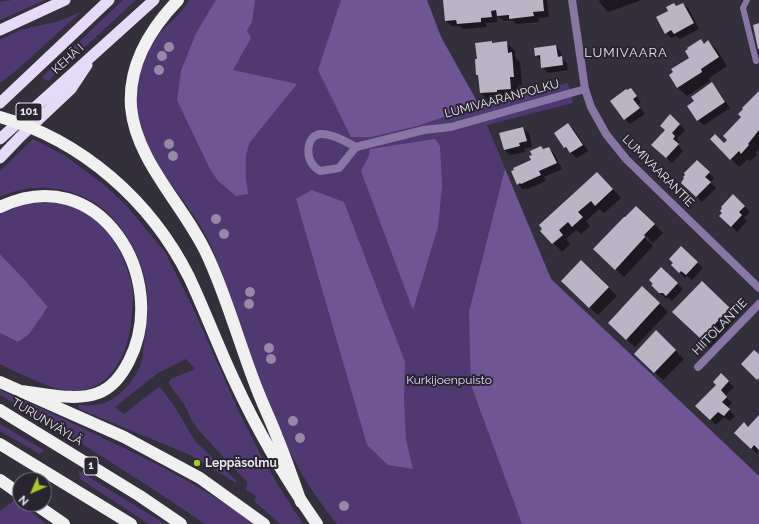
<!DOCTYPE html>
<meta charset="utf-8">
<style>
body{margin:0}
#map{position:relative;width:759px;height:524px;overflow:hidden;background:#332f3b;font-family:Raleway,sans-serif}
canvas{display:block}
.north{position:absolute;left:12px;top:472px;width:40px;height:40px;box-sizing:border-box;background:#292530;border:1px solid #76727c;border-radius:50%;rotate:225deg;font-size:11px;font-weight:700;line-height:16px;text-align:center;color:#e9e6ee}
.north::after{content:'';display:block;margin:auto;width:14px;height:18px;background:#a5c823;clip-path:polygon(50% 0,100% 100%,50% 72%,0 100%)}
</style>
<div id="map">
<canvas width="759" height="524"></canvas>
<div class="north">N</div>
</div>
<script>
const context = document.querySelector('canvas').getContext('2d');
context.lineJoin = 'round';
function fillPath(path, color) { context.fillStyle = color; context.fill(path, 'evenodd'); }
function stroke(path, color, width, dash) { context.strokeStyle = color; context.lineWidth = width; context.lineCap = dash ? 'butt' : 'round'; context.setLineDash(dash || []); context.stroke(path); }
function drawText(font, color, halo, rows, align = 'center') {
  context.font = font + ' Raleway,sans-serif'; context.lineWidth = 4; context.setLineDash([]); context.textBaseline = 'middle'; context.strokeStyle = halo; context.fillStyle = color; for (const [text, x, y, turn = 0] of rows) {
    context.save(); context.translate(x, y); context.rotate((+turn || 0) * Math.PI / 180); context.textAlign = isNaN(turn) ? turn : align; if (halo) context.strokeText(text, 0, 0); context.fillText(text, 0, 0); context.restore();
  }
}
const green = new Path2D(`
 M12,0H45L0,20V2Z
 M123,0H136L48,81L41,78Z
 M190,0H427L441,37L479,105L568,83L573,103L487,125L551,279L759,476V524H337C291,469 263,397 240,330C231,301 223,272 210,244C188,198 142,160 136,107C133,82 145,52 160,33C164,28 170,23 175,18C180,13 185,6 190,0Z
 M81,12L18,69L2,82H0V40L20,30L59,21Z
 M33,139L64,155L103,184L125,204L165,252L193,308L239,412L262,457L281,490L303,524H280L254,501L256,496L246,490L247,482L201,433L193,423L184,404L169,384V382L171,379L195,369L186,359L158,373L115,407L124,414L157,388L160,387L175,407L195,441L237,481L236,483L190,455L79,409L78,405C86,405 97,406 105,403C122,396 138,376 142,360C143,354 143,348 144,342C148,322 149,304 146,284C141,255 119,217 93,202C65,185 30,183 0,197V171Z
 M33,201C50,201 68,200 84,209C87,211 90,214 93,217C97,221 102,225 106,229C116,241 126,263 130,278C134,289 133,300 132,311C130,351 113,396 65,390C48,388 16,372 0,364V333L18,342L48,308L22,277L0,254V213Z
 M0,390C36,405 72,423 107,440C158,464 209,490 254,524H205L156,491L65,433L0,395Z
 M0,424L44,450L40,454L0,431Z
 M79,471L165,524H149L80,479Z
 M16,499L20,502V504H22L46,524H0V511Z`);
const forest = new Path2D(`
 M216,0H254L255,1L252,22L247,31L251,38L233,70L297,84L250,142C243,158 246,178 248,194L236,196L218,181L209,167L177,100L181,71L196,33Z
 M341,0H427L441,37L479,105L417,126L371,137H351L318,70Z
 M435,139L440,146L442,186L438,227L413,310L361,171L369,156L370,149Z
 M505,169L551,279L759,476V524H522L471,385L469,312Z
 M312,190L344,202L405,362L404,400L406,440L413,469L388,465L367,445L296,199Z
 M0,254L22,277L48,307L29,334L18,342L0,333Z`);
const shadow = new Path2D(`
 M444,0H547L549,17L538,18L539,22L516,24L512,20L504,21L498,16H497V22L486,23V27L463,29L460,26H452L446,21Z
 M599,0H639V1L608,12L600,3Z
 M674,4L677,7L683,4L689,9L699,29L680,39L676,36L671,38L666,33L669,11Z
 M701,40L704,44L708,42L717,50L727,66L709,78L710,81L687,96L678,88L670,75L690,58Z
 M492,42L493,44L506,42L515,51V57L520,62L522,85H518L519,97L505,98V100L489,101L481,93L479,77L477,75L478,60Z
 M556,46L561,52L562,58L567,63L568,70L548,73L542,67L541,61L536,55Z
 M712,84L717,89L730,108L704,125L698,120Z
 M631,89L641,102L638,105L645,114L630,124L625,119L627,92Z
 M759,92V149L755,153L757,155L750,161L748,159L739,167L712,139L724,144Z
 M671,116L685,130L677,139L680,142L678,145L683,151L672,163L653,145L666,130Z
 M568,125L574,130L588,151L577,158L565,148L555,133Z
 M523,128L529,133L532,147L524,149L525,152L510,155L505,150L501,134Z
 M541,147L544,150L549,148L554,153L562,169L544,177L546,181L527,189L526,188L523,190L518,184L532,161L533,155Z
 M697,161L714,178L710,183L716,188L702,202L682,182Z
 M606,181L621,198L604,213L599,209L586,221L590,226L581,234L576,230L566,239L570,244L562,252L542,231Z
 M733,195L750,212L744,218L747,221L737,232L721,216Z
 M636,207L663,233L653,243L641,231L640,233L653,246L624,277L594,249L624,218L625,219Z
 M681,248L703,268L692,280L687,276L685,278L672,265Z
 M661,268L683,289L672,301L669,298H666L658,291Z
 M702,283L737,317L710,347L682,321Z
 M608,287L617,296L598,315L571,290Z
 M659,303L668,312L635,347L617,331Z
 M656,332L684,359L663,380L636,354Z
 M721,374L734,387L725,396L732,403L727,408L735,416L730,421L724,417L716,425L697,406L718,385Z
 M759,417V451L757,454L735,433L748,428Z`);
const building = new Path2D(`
 M443,0H543L544,11L533,12L534,16L509,19V15L497,16L496,10L491,11L492,17L481,18V22L457,24L456,20L445,21Z
 M674,3L676,6L683,3L694,23L674,34L671,30L665,34L656,17L668,11L666,7Z
 M759,23V49H758L753,25Z
 M701,39L704,44L708,40L719,57L701,69L702,72L677,88L669,75L673,72L671,69L689,58L685,51L688,49L687,48Z
 M492,41V43L507,41L508,53L512,52L514,77H510L511,89L497,90V92L480,93L478,75H476L475,59H477L475,43Z
 M556,45L558,57L562,56L563,65L541,68L540,55L535,56L534,48Z
 M712,82L725,102L697,121L687,106L694,101L691,97Z
 M631,88L637,96L633,99L640,108L624,120L610,101L626,89L627,90Z
 M759,91V130L748,144L749,145L741,154L739,151L730,160L710,139L715,134L724,143L727,140L723,136L741,117L738,114L743,109L742,108Z
 M670,114L680,124L672,133L675,136L673,139L679,144L666,158L651,145L665,130L660,126Z
 M568,123L583,145L570,153L566,147L564,148L554,133Z
 M523,127L527,141L519,143L520,146L504,150L499,133Z
 M541,146L543,149L549,147L557,163L539,171L541,175L521,184L520,183L517,185L511,171L514,170L513,168L531,160L529,156L532,155L530,151Z
 M697,160L710,172L705,177L711,182L696,197L681,183L684,178L683,177L685,175L684,173Z
 M597,172L613,189L595,206L591,201L578,212L583,217L572,227L568,222L559,230L563,235L552,244L540,231L542,229L539,225Z
 M733,194L745,206L739,212L742,215L731,227L719,216L722,213L720,211L722,208L721,207Z
 M636,206L655,224L644,235L645,237L615,270L593,249L624,217H625Z
 M681,246L698,262L686,275L681,271L679,273L671,265L673,263L669,259Z
 M581,260L609,287L589,308L561,281Z
 M661,267L678,283L666,296L663,293H659L651,285L653,284L649,280Z
 M702,281L730,308L701,339L672,312Z
 M642,286L660,303L626,340L608,323Z
 M656,330L676,350L654,373L634,354Z
 M754,350L759,354V378L757,380L741,364Z
 M721,373L729,381L721,390L727,397L722,402L730,409L724,416L718,412L710,420L695,406L716,385L713,382Z
 M759,415V450L754,445L751,449L734,433L744,422L748,427Z`);
const service = new Path2D(`
 M747,0L743,8L756,61`);
const minor = new Path2D(`
 M572,0L585,89L591,107L606,134L626,159L759,288
 M356,147L339,168L320,171C318,170 315,168 313,165C306,156 306,136 320,134C331,133 347,142 356,147L424,130L451,127L585,89
 M698,367L759,304`);
const trunk = new Path2D(`
 M0,30L65,0
 M0,103L109,0
 M0,139L154,0
 M0,158L20,137L71,89L87,65`);
const motorway = new Path2D(`
 M178,0C150,29 128,65 131,107C136,163 187,208 209,259C228,301 240,346 257,389C263,405 271,421 277,437C286,458 293,480 301,502
 M0,117C82,140 151,201 189,277C205,311 218,346 234,380C257,430 285,478 317,524
 M0,207C99,159 171,278 129,361C122,375 112,388 98,393C75,402 44,393 20,391
 M0,382L124,437L200,478L264,524
 M0,410L140,496L181,524
 M0,444L131,524
 M0,480L20,494
 M35,504L64,524`);
const trees = [
 [169,47],
 [162,56],
 [159,70],
 [169,144],
 [173,156],
 [216,219],
 [224,234],
 [250,292],
 [249,304],
 [269,348],
 [271,359],
 [293,421],
 [300,438],
 [344,506]
];
const markers = [
 [197,463,4,"#a5c823"]
];
const shields = [
 [29,112,26],
 [91,466,14]
];
const shieldNames = [
 ["101",29,112],
 ["1",91,466]
];
const streetNames = [
 ["KEHÄ I",68,59,-42],
 ["LUMIVAARANPOLKU",502,99,-15],
 ["LUMIVAARANTIE",658,171,45],
 ["HIITOLANTIE",720,327,-46],
 ["TURUNVÄYLÄ",47,422,31]
];
const parkNames = [
 ["Kurkijoenpuisto",449,380]
];
const poiNames = [
 ["Leppäsolmu",205,463]
];
const neighbourhoodNames = [
 ["LUMIVAARA",626,53]
];
fillPath(green, '#503871');
fillPath(forest, '#6f5594');
fillPath(shadow, '#0007');
fillPath(building, '#bab5c4');
stroke(service, '#8876a5', 6);
stroke(minor, '#8876a5', 8);
stroke(trunk, '#e5daf7', 11);
stroke(motorway, '#f0f0f0', 12);
context.fillStyle = '#948aa5';
for (const [x, y] of trees) { context.beginPath(); context.arc(x, y, 5, 0, 2 * Math.PI); context.fill(); }
for (const [x, y, r, color] of markers) { const dot = new Path2D(); dot.arc(x, y, r, 0, 2 * Math.PI); context.fillStyle = color; context.fill(dot); stroke(dot, '#292530', 1.5); }
for (const [x, y, w] of shields) { const box = new Path2D(); box.roundRect(x - w / 2, y - 9, w, 18, 3); context.fillStyle = '#292530'; context.fill(box); stroke(box, '#e9e6ee', 1); }
drawText('bold 11px', '#e9e6ee', null, shieldNames);
drawText('12px', '#e9e6ee', '#292530', streetNames);
drawText('12px', '#e3d5fb', '#292530', parkNames);
drawText('bold 12px', '#e9e6ee', '#292530', poiNames, 'left');
context.letterSpacing = '1px';
drawText('13px', '#e9e6ee', '#292530', neighbourhoodNames);
context.letterSpacing = '0px';
</script>
